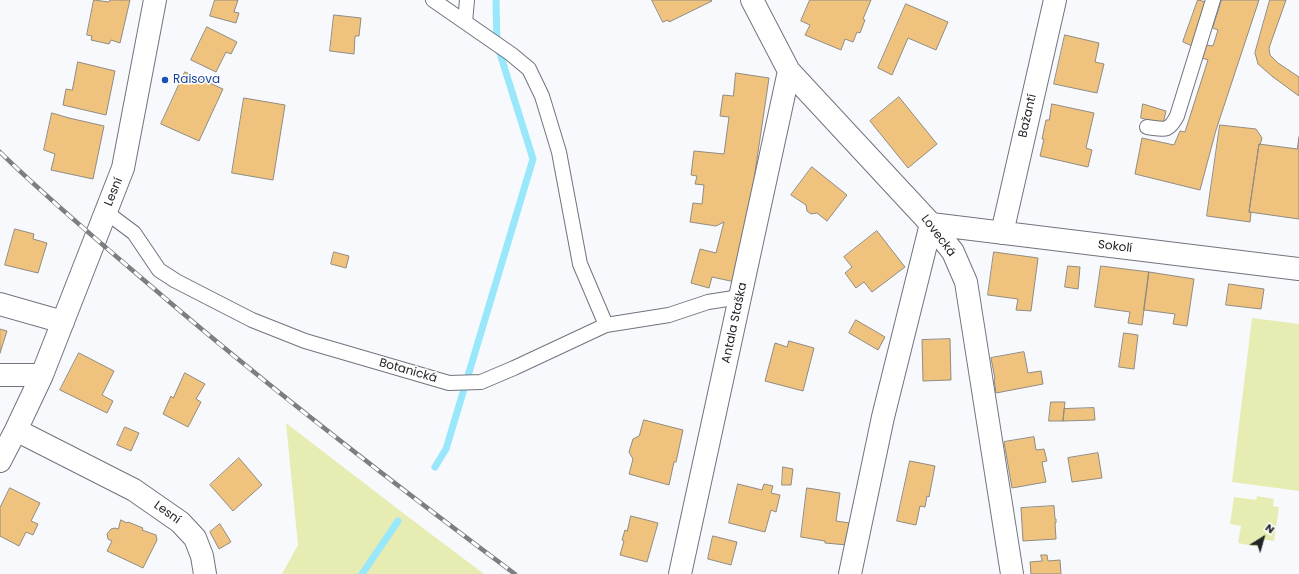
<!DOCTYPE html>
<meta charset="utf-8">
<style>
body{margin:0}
#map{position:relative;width:1299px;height:574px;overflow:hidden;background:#f7f9fd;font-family:Poppins,sans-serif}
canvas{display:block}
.north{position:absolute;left:1243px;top:518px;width:40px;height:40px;-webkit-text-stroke:3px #fff;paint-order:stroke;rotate:37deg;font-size:11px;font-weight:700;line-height:16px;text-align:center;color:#222428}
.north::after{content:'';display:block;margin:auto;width:14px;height:18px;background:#222428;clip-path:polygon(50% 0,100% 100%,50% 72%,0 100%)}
</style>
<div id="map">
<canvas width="1299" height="574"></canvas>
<div class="north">N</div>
</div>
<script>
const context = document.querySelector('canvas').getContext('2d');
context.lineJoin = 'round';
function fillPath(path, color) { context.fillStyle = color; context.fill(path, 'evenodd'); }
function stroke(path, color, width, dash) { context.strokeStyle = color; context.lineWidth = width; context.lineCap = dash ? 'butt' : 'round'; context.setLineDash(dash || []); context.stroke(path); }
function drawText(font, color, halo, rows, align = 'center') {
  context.font = font + ' Poppins,sans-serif'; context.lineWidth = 3; context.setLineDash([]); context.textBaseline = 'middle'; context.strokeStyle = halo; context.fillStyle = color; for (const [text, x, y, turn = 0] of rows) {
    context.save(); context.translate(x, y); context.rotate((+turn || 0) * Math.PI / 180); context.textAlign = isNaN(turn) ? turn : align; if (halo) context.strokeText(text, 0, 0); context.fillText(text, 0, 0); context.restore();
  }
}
const green = new Path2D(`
 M1252,318L1299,324V491L1232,482Z
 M286,423L407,516L484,574H282L298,545Z
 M1257,496L1274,499L1273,506L1279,507L1274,541L1259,539V547L1238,543L1241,526L1230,524L1234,497L1256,500Z`);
const stream = new Path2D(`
 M435,467L446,449L533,159L497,44L496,0
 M362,574L398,521`);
const building = new Path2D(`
 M94,0L109,2L110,0H130L120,43L111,40L109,44L91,40L92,36L87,35Z
 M215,0H238L234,12L239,13L236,23L210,16Z
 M652,0H711L712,1L669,22L668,20L663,22Z
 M810,0H871L863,19L865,20L860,33L857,32L853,42L845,39L841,50L805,35L810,25L801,21Z
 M1198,0L1206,2L1192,46L1183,42Z
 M1222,0H1259L1216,130L1200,190L1135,174L1142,138L1174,145L1180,131L1185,132L1208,60L1202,58L1206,45L1213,46L1218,30L1213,28Z
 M1270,0H1286L1269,48L1270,55L1278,63L1299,77V96L1273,77L1258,64L1255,53Z
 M906,4L948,22L936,50L908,38L892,75L878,68Z
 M334,15L361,18L359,36H355L354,54L330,51Z
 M207,27L237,42L231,54L226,52L216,72L191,60Z
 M1065,35L1099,43L1095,62L1104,64L1097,93L1054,84Z
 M78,62L115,71L106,115L63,105L66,89L72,90Z
 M185,72L223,89L199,141L161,124Z
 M736,73L769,78L749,213L735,282L712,277L709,288L691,283L700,249L716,253L724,222L716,226L690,222L693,203L702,204L704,185L695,184L697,176L691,175L694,151L724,154L729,117L720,116L723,95L733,96Z
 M899,97L937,144L908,168L870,121Z
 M244,98L285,105L273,180L232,173Z
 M1052,104L1094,113L1086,148L1092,150L1088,167L1040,156L1044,139H1042L1046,120H1049Z
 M1143,104L1166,111L1163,124L1141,118Z
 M52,113L69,118L104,126L93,179L51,170L55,154L44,150Z
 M1220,125L1256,129L1262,138L1260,145L1259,144L1249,212L1251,213L1250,222L1207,216Z
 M1299,137V219L1249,212L1259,144L1297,149Z
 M812,167L847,195L827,221L817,213L811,214L807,211L806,205L791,195Z
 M15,229L34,234L33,239L47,243L38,273L5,265Z
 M877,231L905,267L872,292L864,282L856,288L845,273L852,267L844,257Z
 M334,252L349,256L346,268L331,264Z
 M994,252L1038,258L1031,311L1016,310L1018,299L988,295Z
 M1068,266L1080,267L1078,289L1065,287Z
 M1101,266L1149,272L1142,325L1128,323L1130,312L1095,307Z
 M1149,272L1194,279L1187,326L1173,324L1175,314L1144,310Z
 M1229,284L1264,289L1261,309L1226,305Z
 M856,320L885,337L878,350L849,333Z
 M0,329L7,331L0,353Z
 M1124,333L1138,335L1134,369L1119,367Z
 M950,339L951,380L923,381L922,340Z
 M789,341L814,348L803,391L765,381L775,343L787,347Z
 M1024,352L1028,373L1041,371L1043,384L996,393L994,379H995L991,358Z
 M79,353L114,371L102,395L113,401L107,413L60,390Z
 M185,373L205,384L196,399L201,402L188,427L163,414L171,396L173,398Z
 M1051,402H1065L1063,421H1049Z
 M1094,408L1095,420L1063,421L1064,409Z
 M644,420L683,430L676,462H674L669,485L629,474L633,459L629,452L633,439L639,436Z
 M125,427L139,433L131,451L117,445Z
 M1034,437L1036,450L1044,449L1047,461L1042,462L1046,482L1012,488L1004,442Z
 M1098,453L1102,478L1072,482L1068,458Z
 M239,458L262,485L233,511L210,485Z
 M910,461L935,466L929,497L927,496L925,507L920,506L916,525L897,521Z
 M783,467L793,469L791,485H782Z
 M738,484L762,490L764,484L773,486L771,493L780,495L776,512L771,510L765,532L729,523Z
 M10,488L40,503L31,521L38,524L33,535L26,532L19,546L0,536V508Z
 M807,488L840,493L836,521L850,523L847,545L825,543V541L801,537Z
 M1054,506L1055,519H1056V523H1055L1056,539L1023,541L1021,508Z
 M631,516L658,523L647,562L620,555L624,541L622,540L625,530L627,531Z
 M121,520L127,523L128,522L143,528L142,530L156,535L157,540L143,568L107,551L112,541L108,539L107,534L111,529L115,528L118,529Z
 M220,524L231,542L219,549L210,532Z
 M713,536L737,542L731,565L708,559Z
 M1041,555H1047L1048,561L1060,560L1061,574H1031L1030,562L1042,561Z`);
const service = new Path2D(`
 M433,0L511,54L529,69L542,96L559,152L580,264L606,325
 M465,22L467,0
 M1147,127C1164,129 1168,133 1177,116L1213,0
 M106,212L134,233L159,270L176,281L252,320L305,341L449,383L481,382L514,368L606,325L669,315L708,302L740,297`);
const minor = new Path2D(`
 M752,0L789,71L931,224L953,252L966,282L1012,574
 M931,224L1299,269
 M1002,233L1055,0
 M0,304L63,322
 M0,375H42
 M16,430L134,490L180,522L195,538L202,556L205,574
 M0,461L16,430L42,375L123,168L155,0
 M680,574L789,71
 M850,574L883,417L931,224`);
const rail = new Path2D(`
 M0,152C46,197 96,239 145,281C264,384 389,480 515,574`);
const markers = [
 [165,80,4,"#1a4fb4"]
];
const transitNames = [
 ["Raisova",173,80]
];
const streetNames = [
 ["Bažantí",1028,116,-77],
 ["Lesní",114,192,-68],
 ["Lovecká",938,236,53],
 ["Sokolí",1115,247,7],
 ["Antala Staška",735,323,-78],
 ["Botanická",408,371,16],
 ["Lesní",167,513,36]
];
fillPath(green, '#e7edb2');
stroke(stream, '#99e7fb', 7);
fillPath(building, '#efc37d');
stroke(building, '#918b81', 1);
stroke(service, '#71747e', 16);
stroke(minor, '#71747e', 24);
stroke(service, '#fff', 14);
stroke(minor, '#fff', 22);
stroke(rail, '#7c7e82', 4.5);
stroke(rail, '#fff', 3, [9]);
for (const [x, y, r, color] of markers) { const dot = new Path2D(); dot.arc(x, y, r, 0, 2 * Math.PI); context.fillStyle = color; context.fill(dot); stroke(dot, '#fff', 1.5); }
drawText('12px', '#164399', '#fff', transitNames, 'left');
drawText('12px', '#222428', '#fff', streetNames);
</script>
